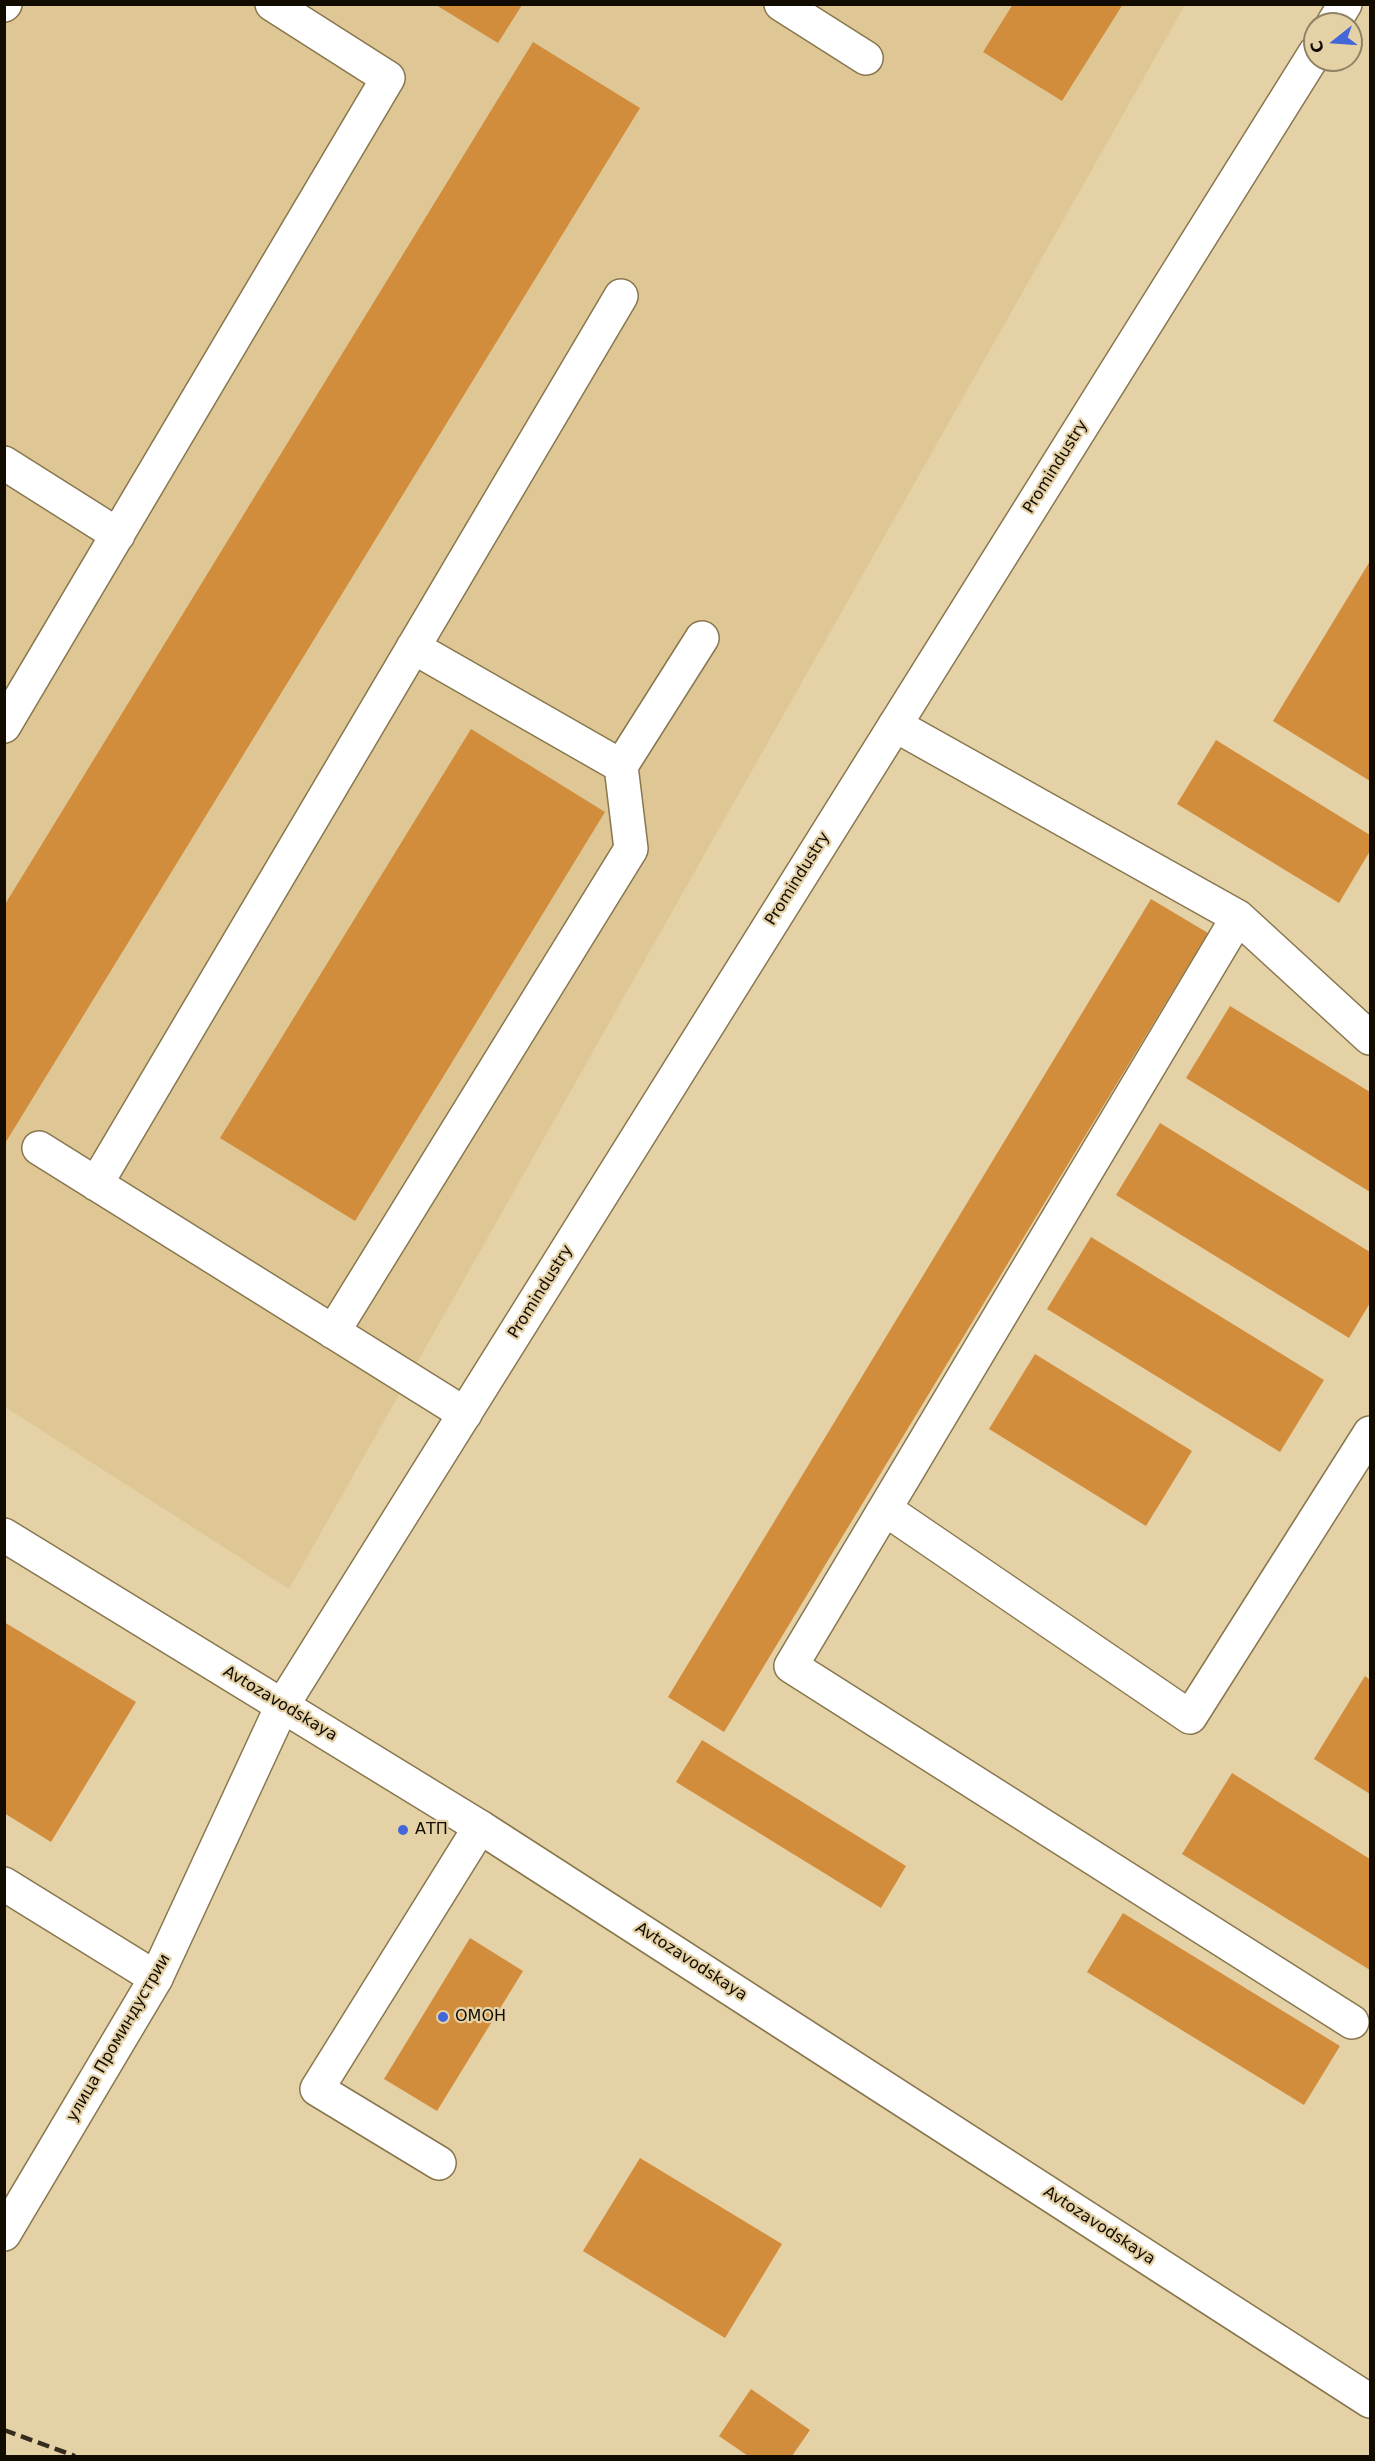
<!DOCTYPE html>
<meta charset="utf-8">
<style>
body{margin:0}
#map{position:relative;width:1375px;height:2461px;overflow:hidden;background:#e5d1a6;font-family:"DejaVu Sans",sans-serif}
canvas{display:block}
.frame{position:absolute;inset:0;border:6px solid #110b00;pointer-events:none}
.north{position:absolute;left:1303px;top:12px;width:60px;height:60px;box-sizing:border-box;background:#e5d1a6;border:2px solid #908264;border-radius:50%;rotate:253deg;font-size:16px;font-weight:700;line-height:24px;text-align:center;color:#110b00}
.north::after{content:'';display:block;margin:auto;width:21px;height:27px;background:#4367d9;clip-path:polygon(50% 0,100% 100%,50% 72%,0 100%)}
</style>
<div id="map">
<canvas width="1375" height="2461"></canvas>
<div class="frame"></div>
<div class="north">С</div>
</div>
<script>
const context = document.querySelector('canvas').getContext('2d');
context.lineJoin = 'round';
function fillPath(path, color) { context.fillStyle = color; context.fill(path, 'evenodd'); }
function stroke(path, color, width, dash) { context.strokeStyle = color; context.lineWidth = width; context.lineCap = dash ? 'butt' : 'round'; context.setLineDash(dash || []); context.stroke(path); }
function drawText(font, color, halo, rows, align = 'center') {
  context.font = font + ' "DejaVu Sans",sans-serif'; context.lineWidth = 4.5; context.setLineDash([]); context.textBaseline = 'middle'; context.strokeStyle = halo; context.fillStyle = color; for (const [text, x, y, turn = 0] of rows) {
    context.save(); context.translate(x, y); context.rotate((+turn || 0) * Math.PI / 180); context.textAlign = isNaN(turn) ? turn : align; if (halo) context.strokeText(text, 0, 0); context.fillText(text, 0, 0); context.restore();
  }
}
const built = new Path2D(`
 M4,5H1185L289,1589L5,1407Z`);
const building = new Path2D(`
 M1013,4H1123L1062,101L983,52Z
 M436,5H522L498,43Z
 M533,42L640,108L4,1145V906Z
 M1370,561V781L1273,721Z
 M471,729L605,812L355,1221L220,1138Z
 M1216,740L1370,835V851L1339,903L1177,804Z
 M1151,899L1208,933L724,1732L668,1697Z
 M1230,1006L1370,1092V1192L1186,1078Z
 M1160,1123L1370,1252V1303L1349,1338L1116,1195Z
 M1091,1237L1324,1380L1280,1452L1047,1309Z
 M1035,1354L1192,1451L1146,1526L989,1429Z
 M4,1622L136,1702L51,1842L4,1813Z
 M1365,1676L1370,1680V1794L1314,1759Z
 M702,1740L906,1866L881,1908L676,1782Z
 M1232,1773L1370,1859V1970L1182,1854Z
 M1123,1913L1340,2046L1304,2105L1087,1972Z
 M470,1938L523,1971L437,2111L384,2079Z
 M640,2158L782,2244L725,2338L583,2251Z
 M751,2389L810,2430L792,2456H748L719,2436Z`);
const minor = new Path2D(`
 M781,4L866,58
 M4,5L5,4
 M4,463L118,535
 M413,647L621,766L702,638
 M895,725L1238,917L791,1666L1352,2022
 M4,726L388,78L272,4
 M1238,917L1370,1038
 M39,1148L465,1414
 M96,1184L621,296
 M333,1332L631,849L621,766
 M885,1509L1190,1717L1370,1433
 M4,1884L156,1978
 M439,2163L317,2089L480,1827`);
const major = new Path2D(`
 M1333,24L1345,4
 M4,1535L480,1827L1370,2401
 M4,2234L156,1978L282,1706L1315,53`);
const rail = new Path2D(`
 M4,2430L75,2456`);
const markers = [
 [403,1830,6,"#4367d9"],
 [443,2017,6,"#4367d9"]
];
const streetNames = [
 ["Promindustry",1056,467,-58],
 ["Promindustry",798,879,-58],
 ["Promindustry",541,1292,-58],
 ["Avtozavodskaya",280,1704,31],
 ["Avtozavodskaya",691,1962,33],
 ["улица Проминдустрии",119,2038,-60],
 ["Avtozavodskaya",1099,2226,33]
];
const poiNames = [
 ["АТП",415,1830],
 ["ОМОН",455,2017]
];
fillPath(built, '#dec795');
fillPath(building, '#d28d3c');
stroke(minor, '#88764e', 36);
stroke(major, '#88764e', 36);
stroke(minor, '#fff', 33);
stroke(major, '#fff', 33);
stroke(rail, '#342c1c', 4.5, [12, 6]);
for (const [x, y, r, color] of markers) { const dot = new Path2D(); dot.arc(x, y, r, 0, 2 * Math.PI); context.fillStyle = color; context.fill(dot); stroke(dot, '#e5d1a6', 2); }
drawText('16px', '#110b00', '#e5d1a6', streetNames);
drawText('16px', '#110b00', '#e5d1a6', poiNames, 'left');
</script>
